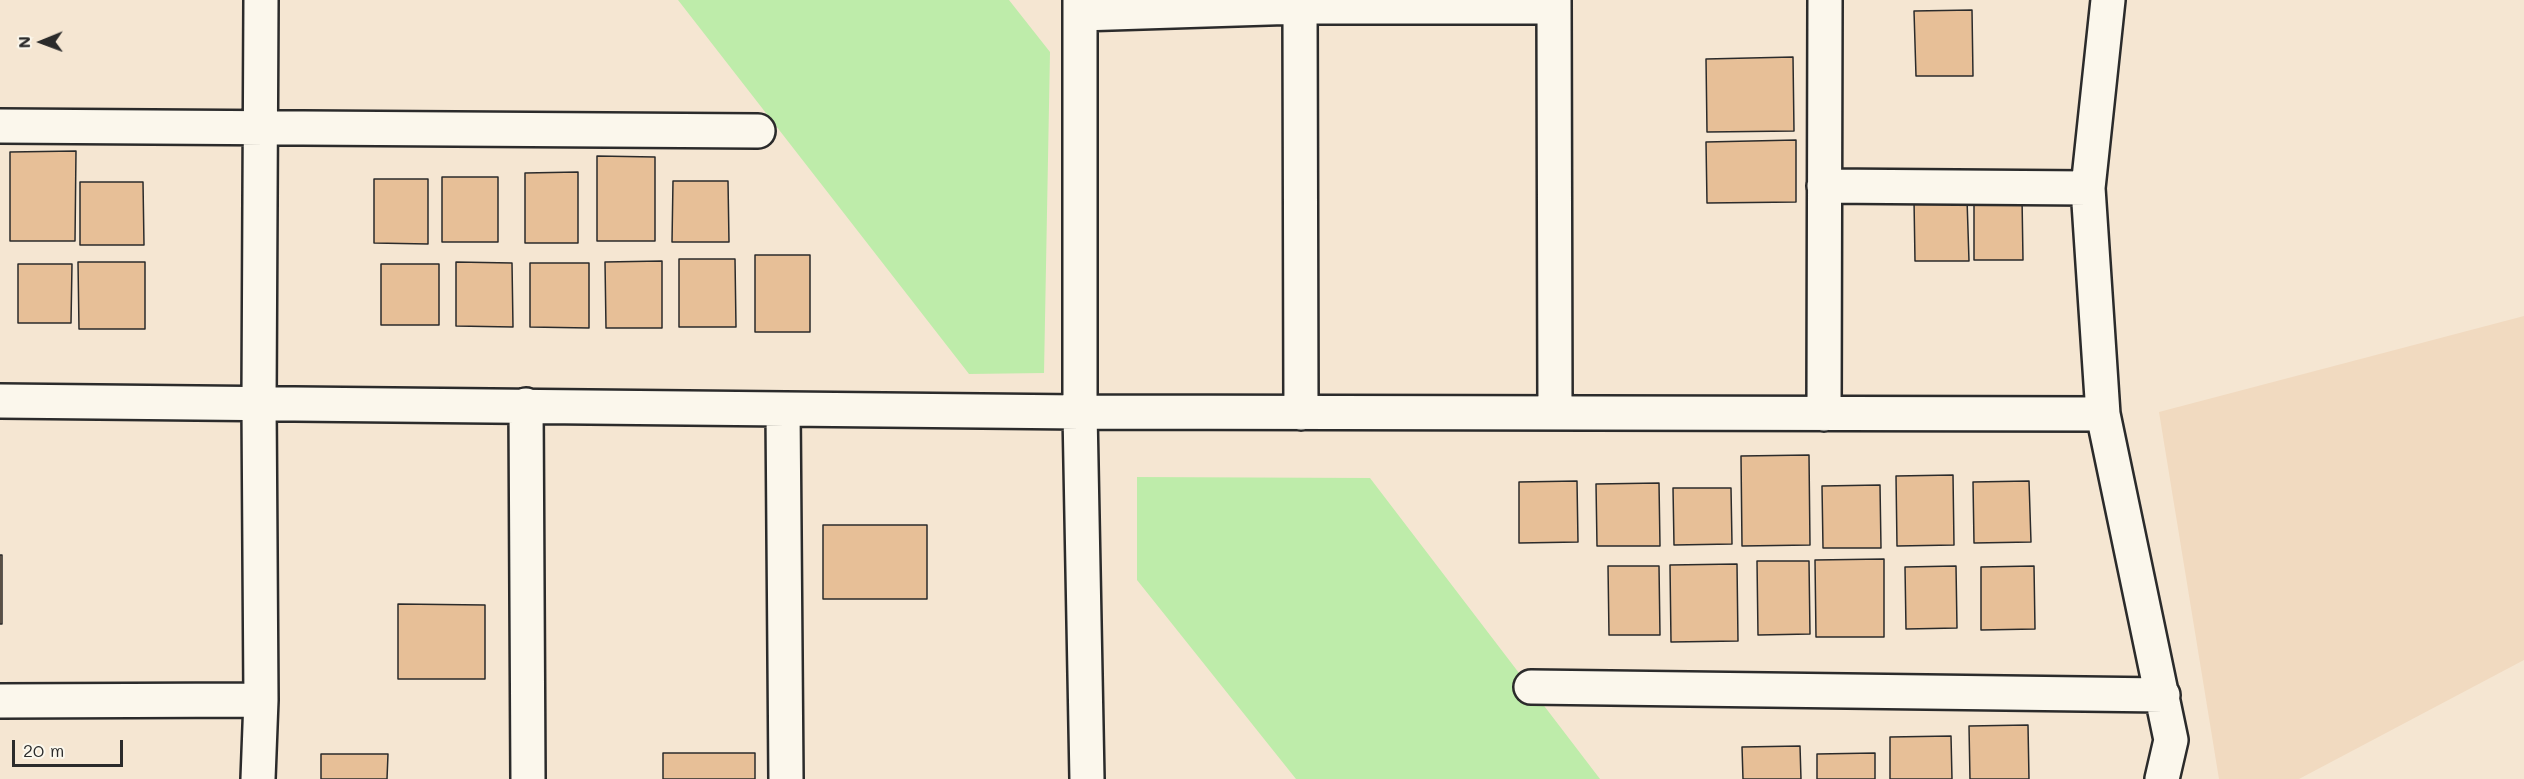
<!DOCTYPE html>
<style>
body{margin:0}
#map{position:relative;width:2524px;height:779px;overflow:hidden;background:#f5e6d2;font-family:Mali,sans-serif}
canvas{display:block}
.north{position:absolute;left:12px;top:12px;width:60px;height:60px;-webkit-text-stroke:4px #fbf7ec;paint-order:stroke;rotate:269deg;font-size:16px;font-weight:700;line-height:24px;text-align:center;color:#2b2b2b}
.north::after{content:'';display:block;margin:auto;width:21px;height:27px;background:#2b2b2b;clip-path:polygon(50% 0,100% 100%,50% 72%,0 100%)}
.scale{position:absolute;left:12px;top:740px;width:111px;height:27px;box-sizing:border-box;border:3px solid #2b2b2b;border-top:0;padding-left:8px;font-size:18px;line-height:21px;white-space:nowrap;color:#2b2b2b;-webkit-text-stroke:4px #fbf7ec;paint-order:stroke}
</style>
<div id="map">
<canvas width="2524" height="779"></canvas>
<div class="north">N</div>
<div class="scale">20 m</div>
</div>
<script>
const context = document.querySelector('canvas').getContext('2d');
context.lineJoin = 'round';
function fillPath(path, color) { context.fillStyle = color; context.fill(path, 'evenodd'); }
function stroke(path, color, width, dash) { context.strokeStyle = color; context.lineWidth = width; context.lineCap = dash ? 'butt' : 'round'; context.setLineDash(dash || []); context.stroke(path); }
const built = new Path2D(`
 M2524,316V660L2299,779H2219L2159,412Z`);
const green = new Path2D(`
 M678,0H1009L1050,52L1044,373L969,374Z
 M1137,477L1370,478L1600,779H1296L1137,580Z`);
const building = new Path2D(`
 M1972,10L1973,76H1916L1914,11Z
 M1793,57L1794,131L1707,132L1706,59Z
 M1796,140V202L1707,203L1706,142Z
 M76,151L75,241H10V152Z
 M597,156L655,157V241H597Z
 M578,172V243H525V173Z
 M442,177H498V242H442Z
 M374,179H428V244L374,243Z
 M673,181H728L729,242H672Z
 M80,182H143L144,245H80Z
 M1974,197H2022L2023,260H1974Z
 M1967,199L1969,261H1915L1914,200Z
 M755,255H810V332H755Z
 M679,259H735L736,327H679Z
 M662,261V328H606L605,262Z
 M78,262H145V329H79Z
 M456,262L512,263L513,327L456,326Z
 M530,263H589V328L530,327Z
 M18,264H72L71,323H18Z
 M381,264H439V325H381Z
 M1809,455L1810,545L1742,546L1741,456Z
 M1953,475L1954,545L1897,546L1896,476Z
 M1577,481L1578,542L1519,543V482Z
 M2029,481L2031,542L1974,543L1973,482Z
 M1659,483L1660,546H1597L1596,484Z
 M1880,485L1881,548H1823L1822,486Z
 M1673,488H1731L1732,544L1674,545Z
 M823,525H927V599H823Z
 M0,555H2V624H0Z
 M1884,559V637H1816L1815,560Z
 M1757,561H1809L1810,634L1758,635Z
 M1737,564L1738,641L1671,642L1670,565Z
 M1608,566H1659L1660,635H1609Z
 M1956,566L1957,628L1906,629L1905,567Z
 M2034,566L2035,629L1981,630V567Z
 M398,604L485,605V679H398Z
 M2028,725L2029,779H1970L1969,726Z
 M1951,736L1952,779H1890V737Z
 M1800,746L1801,779H1743L1742,747Z
 M663,753H755V779H663Z
 M1875,753V779H1817V754Z
 M321,754H388L387,779H321Z`);
const minor = new Path2D(`
 M1080,0V412L1087,779
 M1554,0L1555,413
 M2108,0L2088,188L2103,414L2171,740L2162,779
 M1300,7L1301,413
 M1080,14L1300,7H1554
 M0,126L758,131
 M1824,186L2088,188
 M0,401L1080,412L2103,414
 M526,405L528,779
 M783,409L786,779
 M1824,414L1825,0
 M1531,687L2163,695
 M0,701L261,700
 M258,779L261,700L259,403L261,0`);
fillPath(built, '#f1dac0');
fillPath(green, '#beecaa');
fillPath(building, '#e7bf97');
stroke(building, '#2b2b2b', 1.5);
stroke(minor, '#2b2b2b', 38);
stroke(minor, '#fbf7ec', 33);
</script>
